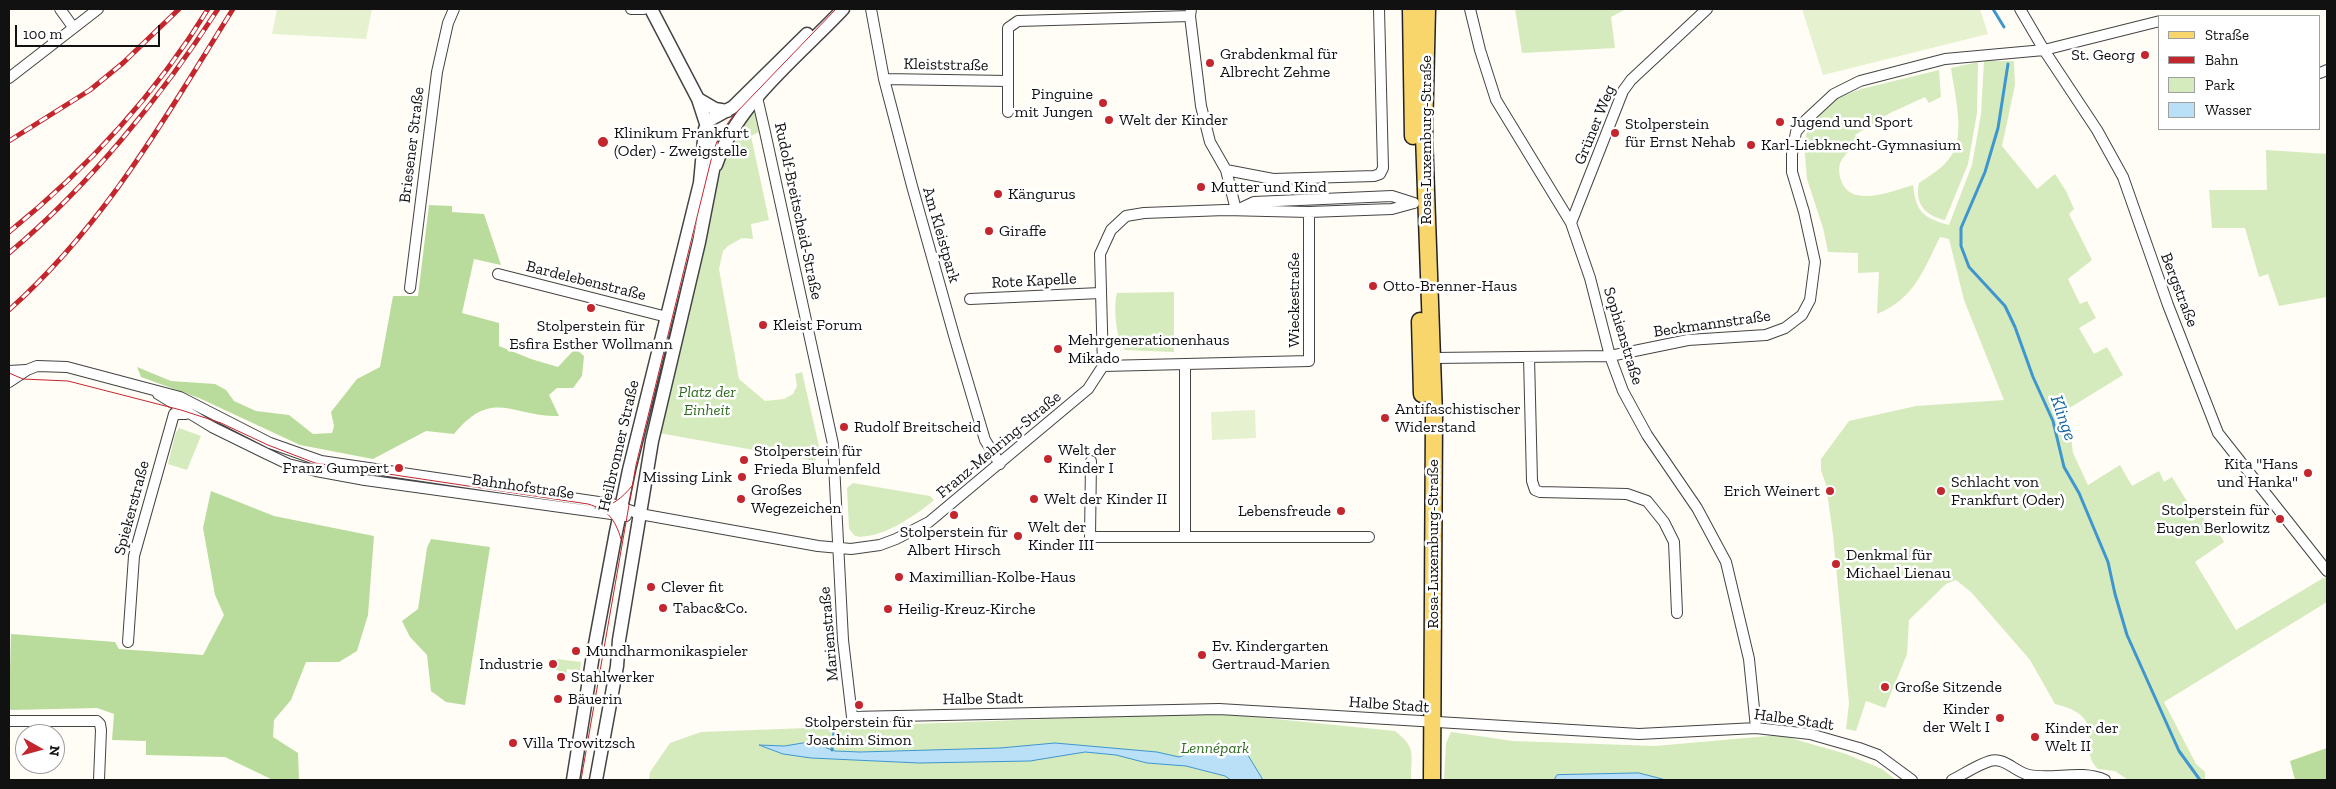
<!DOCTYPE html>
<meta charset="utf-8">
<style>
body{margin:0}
#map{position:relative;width:2336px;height:789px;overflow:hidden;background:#fffdf5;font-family:"Zilla Slab",serif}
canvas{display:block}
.frame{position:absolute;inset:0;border:10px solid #111;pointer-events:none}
.legend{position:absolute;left:2158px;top:15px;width:162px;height:115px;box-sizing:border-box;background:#fff;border:1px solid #a0a0a0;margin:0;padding:6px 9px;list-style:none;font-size:15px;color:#111}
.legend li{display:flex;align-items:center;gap:10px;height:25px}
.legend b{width:25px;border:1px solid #a0a0a0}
.north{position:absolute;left:15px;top:724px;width:50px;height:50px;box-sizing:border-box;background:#fff;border:1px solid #a0a0a0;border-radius:50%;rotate:97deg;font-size:14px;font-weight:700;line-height:20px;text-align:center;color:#111}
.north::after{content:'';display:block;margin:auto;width:18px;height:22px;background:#c4262e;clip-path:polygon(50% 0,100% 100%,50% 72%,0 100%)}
.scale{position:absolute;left:15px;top:25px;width:145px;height:22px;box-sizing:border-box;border:2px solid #111;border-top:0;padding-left:6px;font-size:15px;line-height:18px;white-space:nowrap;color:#111;-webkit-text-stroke:4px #fff;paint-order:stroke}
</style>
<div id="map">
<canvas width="2336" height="789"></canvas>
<div class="frame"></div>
<ul class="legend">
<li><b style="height:6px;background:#f9d66b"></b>Straße</li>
<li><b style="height:6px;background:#c4262e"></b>Bahn</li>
<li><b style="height:14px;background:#d5ebbd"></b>Park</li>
<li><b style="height:14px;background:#b9e0f7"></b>Wasser</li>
</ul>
<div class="north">N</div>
<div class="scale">100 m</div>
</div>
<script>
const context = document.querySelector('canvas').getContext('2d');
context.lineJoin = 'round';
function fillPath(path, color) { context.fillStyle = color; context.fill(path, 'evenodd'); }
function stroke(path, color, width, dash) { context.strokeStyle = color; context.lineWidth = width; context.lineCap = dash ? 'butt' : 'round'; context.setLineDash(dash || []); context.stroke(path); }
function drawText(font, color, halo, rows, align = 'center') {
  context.font = font + ' "Zilla Slab",serif'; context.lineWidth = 5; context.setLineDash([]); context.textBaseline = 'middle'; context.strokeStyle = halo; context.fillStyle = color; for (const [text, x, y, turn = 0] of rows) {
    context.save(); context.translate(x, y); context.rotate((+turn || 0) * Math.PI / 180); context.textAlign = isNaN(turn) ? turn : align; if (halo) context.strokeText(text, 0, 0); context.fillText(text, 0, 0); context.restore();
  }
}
const green = new Path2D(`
 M1515,9H1626L1611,17L1615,48L1522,53Z
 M1984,61H2014L2015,85L2002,146L2037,189L2055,174L2066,191L2074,209L2069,214L2092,260L2068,279L2080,304L2087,301L2096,318L2079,328L2094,354L2107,347L2123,375L2063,412L2070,429L2073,453L2088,485L2120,465L2132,486L2159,471L2164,482L2172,477L2198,519L2202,516L2212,532L2217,530L2224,542L2195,562L2236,630L2325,577L2327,579V602L2164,702L2196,764L2205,772V780H2128L2115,771L2098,769C2075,746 2112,718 2055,704L2030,660L1971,592L1956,580L1946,584L1909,620L1907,654L1885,708L1866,701L1856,731L1846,729L1849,703L1833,535L1826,485L1821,470V459L1849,421L1916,406L2004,400L1964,300L1949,239L1940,237C1923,271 1914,299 1877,314L1879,272L1858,273V253L1828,252L1823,228L1807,179L1804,144L1809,122L1837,98L1861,89L1939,70L1941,97L1929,103L1925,97L1890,113L1855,135L1859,141C1853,147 1845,154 1841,161C1838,167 1839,174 1841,180C1850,209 1893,191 1913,185C1916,212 1923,218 1949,225L1972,165L1981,114Z
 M1978,62L1977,113L1968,164L1945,220C1926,216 1914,204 1919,183C1931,175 1943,168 1951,156C1966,135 1954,92 1951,68Z
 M755,109L761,131L751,136L769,220L751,224L753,239L742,238L728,246L723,251L719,269L739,379L765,401L784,399L793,394L797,386L795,374L802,372L819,446L815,461L659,433C671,375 684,317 698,259C711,206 719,152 755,109Z
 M2266,150L2327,154V297L2279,306L2268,274L2259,277L2245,228H2212L2209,190H2267Z
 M1174,292V352L1125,350C1116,341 1113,305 1117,293Z
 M179,428L201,436L187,470L168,464L175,435Z
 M853,483L930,496L934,500C917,515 878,541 855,536L849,529L847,488Z
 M557,659L581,662L580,671L567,669V673L556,670Z
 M1178,714H1225L1395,731C1417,748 1411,754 1411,780H649L650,772L670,743L701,732Z
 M1451,732L1513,741L1655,746L1780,735L1846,754L1882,769L1896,780H1444L1446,743Z`);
const forest = new Path2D(`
 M429,205L452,206V212L484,214L501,265L474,259L462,313L499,323V346L531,359L558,367L573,351L577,350L584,356L582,376L573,388H557L549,395L559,416C511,417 493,387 454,434L426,431L373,459L300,445L199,398L141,377L137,367L171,381L215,384L226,390L234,401L256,411L289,415L313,434L332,433L334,426L331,412L357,379L380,367L393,296H418Z
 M211,491L274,516L374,536L368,615L357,651L339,662H306L291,700L274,720L273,737L298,753L299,780H273L225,757L146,755V741L112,740L114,714L97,708L11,710L9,707L11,634L115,642L119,649L203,655L224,615L215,595L203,528Z
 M431,539L490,547L465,705L446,702L431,691L427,655L410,637L402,621L418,609L427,548Z
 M2327,748V780H2295L2290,761Z`);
const pitch = new Path2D(`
 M277,9H372L366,39L272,34Z
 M1802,9H1980L1988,34L1823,75Z
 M1255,410L1256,438L1212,440L1211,412Z`);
const water = new Path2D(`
 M810,742L835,751L860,752L1000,748L1055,743L1157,752L1179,757L1196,751L1243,747L1263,780H1231L1225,776L1186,766L1147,763L1116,755L1085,752L1030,761L919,763L811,758L783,754L759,745L784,746Z
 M1639,773L1666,780H1554L1557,775Z`);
const stream = new Path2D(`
 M1993,9L2004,27
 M2008,64L1998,128L1985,172L1961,228V246L1969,267L2005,306L2015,327L2033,377L2053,421L2064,467L2079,493L2108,562L2115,594L2127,635L2179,751L2200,780
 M832,750L834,732`);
const minor = new Path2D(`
 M60,9L73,27
 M631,9H644
 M871,9L884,79L912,186L955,339L985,440L1000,464
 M1191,9L1190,16L1201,106L1210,142L1226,170L1236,210
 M1470,9L1480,50L1496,100L1571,223L1590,278L1610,356L1623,391L1647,435L1697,508L1726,562L1749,659L1756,728
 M2020,9L2044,50L2097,130L2123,177L2168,305L2218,433L2327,571
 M2320,73L2327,70
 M9,78L98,9
 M884,79L1008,81
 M754,94L757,97L765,132L833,444L843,640L852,717L1219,709L1639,734L1756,728L1810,734L1859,748L1878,755L1912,780
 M1008,112V28L1018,21L1190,16
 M1226,170L1273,179L1374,176L1380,174L1383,168L1379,9
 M1237,210L1254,202L1392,196L1414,203
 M1571,223L1623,91L1631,80L1707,9
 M498,274L667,317
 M410,288L437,72L448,23L454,9
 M970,299L1100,293
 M1529,357L1532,481L1535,490L1540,492L1627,494L1647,501L1664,522L1674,542L1677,613
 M1433,358L1610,356L1688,340L1766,335L1785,328L1802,315L1810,300L1815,262L1804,212L1792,172V154L1796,132L1806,120L1834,94L1860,81L1945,59L2044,50L2160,21
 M1185,364V536
 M1103,366L1309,361V212
 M9,371L26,370
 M9,382L27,370L37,366L67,367L180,397L270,443L321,461L612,504L640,514L818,546L851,549L880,545L896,539L929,522L1088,389L1103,366L1100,254L1111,230L1126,216L1144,213L1225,210L1309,212L1392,209L1414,203
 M158,394L212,427L265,453L288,464L316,471L365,480L626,516
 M1091,461L1090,537H1369
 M128,642L134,556L174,414H186
 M9,721H97L100,724L101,730L99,780
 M1952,780C1964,774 1977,765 1990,761C2005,757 2015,772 2029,775C2053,780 2081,769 2105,780`);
const tertiary = new Path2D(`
 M698,99L715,109L727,111
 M706,122L733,107L807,34
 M716,165C736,104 800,55 843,9
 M573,780L593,655L616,532L629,470L700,183L705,129
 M596,780L617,666L619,640L652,441L699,242L714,165L711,139L698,99L651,9`);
const primary = new Path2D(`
 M1411,9L1413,136
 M1427,9L1424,135L1434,415L1432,780
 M1420,321L1422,394`);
const tram = new Path2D(`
 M9,373L23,379L68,381L181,410L221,423L268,445L315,463L588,504C608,510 615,519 621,539
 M595,508C611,508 623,497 632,486
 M581,780L636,465L713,152L720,134L733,116L836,9`);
const rail = new Path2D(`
 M9,141L90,90L123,63L179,9
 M9,232C88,168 155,95 208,9
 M9,253C89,186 161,97 218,9
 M9,310C107,222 164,119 233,9`);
const markers = [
 [2145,55,5,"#c4262e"],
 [1210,63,5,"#c4262e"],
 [1103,103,5,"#c4262e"],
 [1109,120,5,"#c4262e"],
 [1780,122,5,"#c4262e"],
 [1615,133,5,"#c4262e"],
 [603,142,6,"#c4262e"],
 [1751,145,5,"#c4262e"],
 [1201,187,5,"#c4262e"],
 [998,194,5,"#c4262e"],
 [989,231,5,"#c4262e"],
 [1373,286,5,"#c4262e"],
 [591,308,5,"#c4262e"],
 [763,325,5,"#c4262e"],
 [1058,349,5,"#c4262e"],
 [1385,418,5,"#c4262e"],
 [844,427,5,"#c4262e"],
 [1048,459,5,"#c4262e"],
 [744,460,5,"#c4262e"],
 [399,468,5,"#c4262e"],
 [2308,473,5,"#c4262e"],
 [742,477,5,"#c4262e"],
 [1830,491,5,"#c4262e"],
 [1941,491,5,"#c4262e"],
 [741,499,5,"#c4262e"],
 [1034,499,5,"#c4262e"],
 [1341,511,5,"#c4262e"],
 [954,515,5,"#c4262e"],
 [2280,519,5,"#c4262e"],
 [1018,536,5,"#c4262e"],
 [1836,564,5,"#c4262e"],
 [899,577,5,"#c4262e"],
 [651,587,5,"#c4262e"],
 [663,608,5,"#c4262e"],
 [888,609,5,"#c4262e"],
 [576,651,5,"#c4262e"],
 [1202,655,5,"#c4262e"],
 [553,664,5,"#c4262e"],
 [561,677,5,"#c4262e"],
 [1885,687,5,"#c4262e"],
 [558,699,5,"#c4262e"],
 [859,705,5,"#c4262e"],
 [2000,718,5,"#c4262e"],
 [2035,737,5,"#c4262e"],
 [513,743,5,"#c4262e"]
];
const poiNames = [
 ["Grabdenkmal für",1220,54],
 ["Albrecht Zehme",1220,72],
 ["St. Georg",2135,55,"right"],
 ["Pinguine",1093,94,"right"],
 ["mit Jungen",1093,112,"right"],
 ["Welt der Kinder",1119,120],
 ["Jugend und Sport",1790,122],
 ["Stolperstein",1625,124],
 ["für Ernst Nehab",1625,142],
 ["Klinikum Frankfurt",614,133],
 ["(Oder) - Zweigstelle",614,151],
 ["Karl-Liebknecht-Gymnasium",1761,145],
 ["Mutter und Kind",1211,187],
 ["Kängurus",1008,194],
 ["Giraffe",999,231],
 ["Otto-Brenner-Haus",1383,286],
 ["Kleist Forum",773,325],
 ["Stolperstein für",591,326,"center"],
 ["Esfira Esther Wollmann",591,344,"center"],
 ["Mehrgenerationenhaus",1068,340],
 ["Mikado",1068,358],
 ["Antifaschistischer",1395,409],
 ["Widerstand",1395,427],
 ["Rudolf Breitscheid",854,427],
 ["Welt der",1058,450],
 ["Kinder I",1058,468],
 ["Stolperstein für",754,451],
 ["Frieda Blumenfeld",754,469],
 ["Kita \"Hans",2298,464,"right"],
 ["und Hanka\"",2298,482,"right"],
 ["Franz Gumpert",389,468,"right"],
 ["Missing Link",732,477,"right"],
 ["Schlacht von",1951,482],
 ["Frankfurt (Oder)",1951,500],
 ["Großes",751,490],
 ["Wegezeichen",751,508],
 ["Erich Weinert",1820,491,"right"],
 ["Welt der Kinder II",1044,499],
 ["Stolperstein für",2270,510,"right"],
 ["Eugen Berlowitz",2270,528,"right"],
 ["Lebensfreude",1331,511,"right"],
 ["Welt der",1028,527],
 ["Kinder III",1028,545],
 ["Stolperstein für",954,532,"center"],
 ["Albert Hirsch",954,550,"center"],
 ["Denkmal für",1846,555],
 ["Michael Lienau",1846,573],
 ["Maximillian-Kolbe-Haus",909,577],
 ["Clever fit",661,587],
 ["Tabac&Co.",673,608],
 ["Heilig-Kreuz-Kirche",898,609],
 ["Ev. Kindergarten",1212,646],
 ["Gertraud-Marien",1212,664],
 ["Mundharmonikaspieler",586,651],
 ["Industrie",543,664,"right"],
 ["Stahlwerker",571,677],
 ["Große Sitzende",1895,687],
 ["Bäuerin",568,699],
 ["Kinder",1990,709,"right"],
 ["der Welt I",1990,727,"right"],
 ["Stolperstein für",859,722,"center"],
 ["Joachim Simon",859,740,"center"],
 ["Kinder der",2045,728],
 ["Welt II",2045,746],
 ["Villa Trowitzsch",523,743]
];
const streetNames = [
 ["Kleiststraße",946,65,1],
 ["Grüner Weg",1595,125,-68],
 ["Rosa-Luxemburg-Straße",1426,140,-90],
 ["Briesener Straße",412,145,-83],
 ["Rudolf-Breitscheid-Straße",798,211,78],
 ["Am Kleistpark",941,235,74],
 ["Bardelebenstraße",586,281,14],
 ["Rote Kapelle",1034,281,-3],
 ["Bergstraße",2179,290,69],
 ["Wieckestraße",1294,300,-90],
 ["Beckmannstraße",1712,324,-8],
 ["Sophienstraße",1623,336,73],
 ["Franz-Mehring-Straße",999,445,-40],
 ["Heilbronner Straße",619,446,-77],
 ["Bahnhofstraße",523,487,8],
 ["Spiekerstraße",132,508,-75],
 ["Rosa-Luxemburg-Straße",1433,544,-90],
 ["Marienstraße",829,634,-95],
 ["Halbe Stadt",983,699,-1],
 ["Halbe Stadt",1389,705,4],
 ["Halbe Stadt",1794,720,8]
];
const parkNames = [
 ["Platz der",707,392],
 ["Einheit",707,410],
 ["Lennépark",1215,748]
];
const waterNames = [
 ["Klinge",2063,418,71]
];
fillPath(green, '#d5ebbd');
fillPath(forest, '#b9dc9c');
fillPath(pitch, '#e6f2cf');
fillPath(water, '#b9e0f7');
stroke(water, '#3f96cf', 1);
stroke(stream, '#3f96cf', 3);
stroke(minor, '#444', 12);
stroke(tertiary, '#444', 15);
stroke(primary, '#222', 19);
stroke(minor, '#fff', 10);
stroke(tertiary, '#fff', 12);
stroke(primary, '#f9d66b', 16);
stroke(tram, '#c4262e', 1);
stroke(rail, '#c4262e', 5);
stroke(rail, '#fff', 3, [9]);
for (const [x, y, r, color] of markers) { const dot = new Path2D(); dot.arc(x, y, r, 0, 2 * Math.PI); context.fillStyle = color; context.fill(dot); stroke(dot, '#fff', 2); }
drawText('16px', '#111', '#fff', poiNames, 'left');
drawText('16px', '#111', '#fff', streetNames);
drawText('italic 16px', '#2f6b1f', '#fff', parkNames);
drawText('italic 18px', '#1768a6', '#fff', waterNames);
</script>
